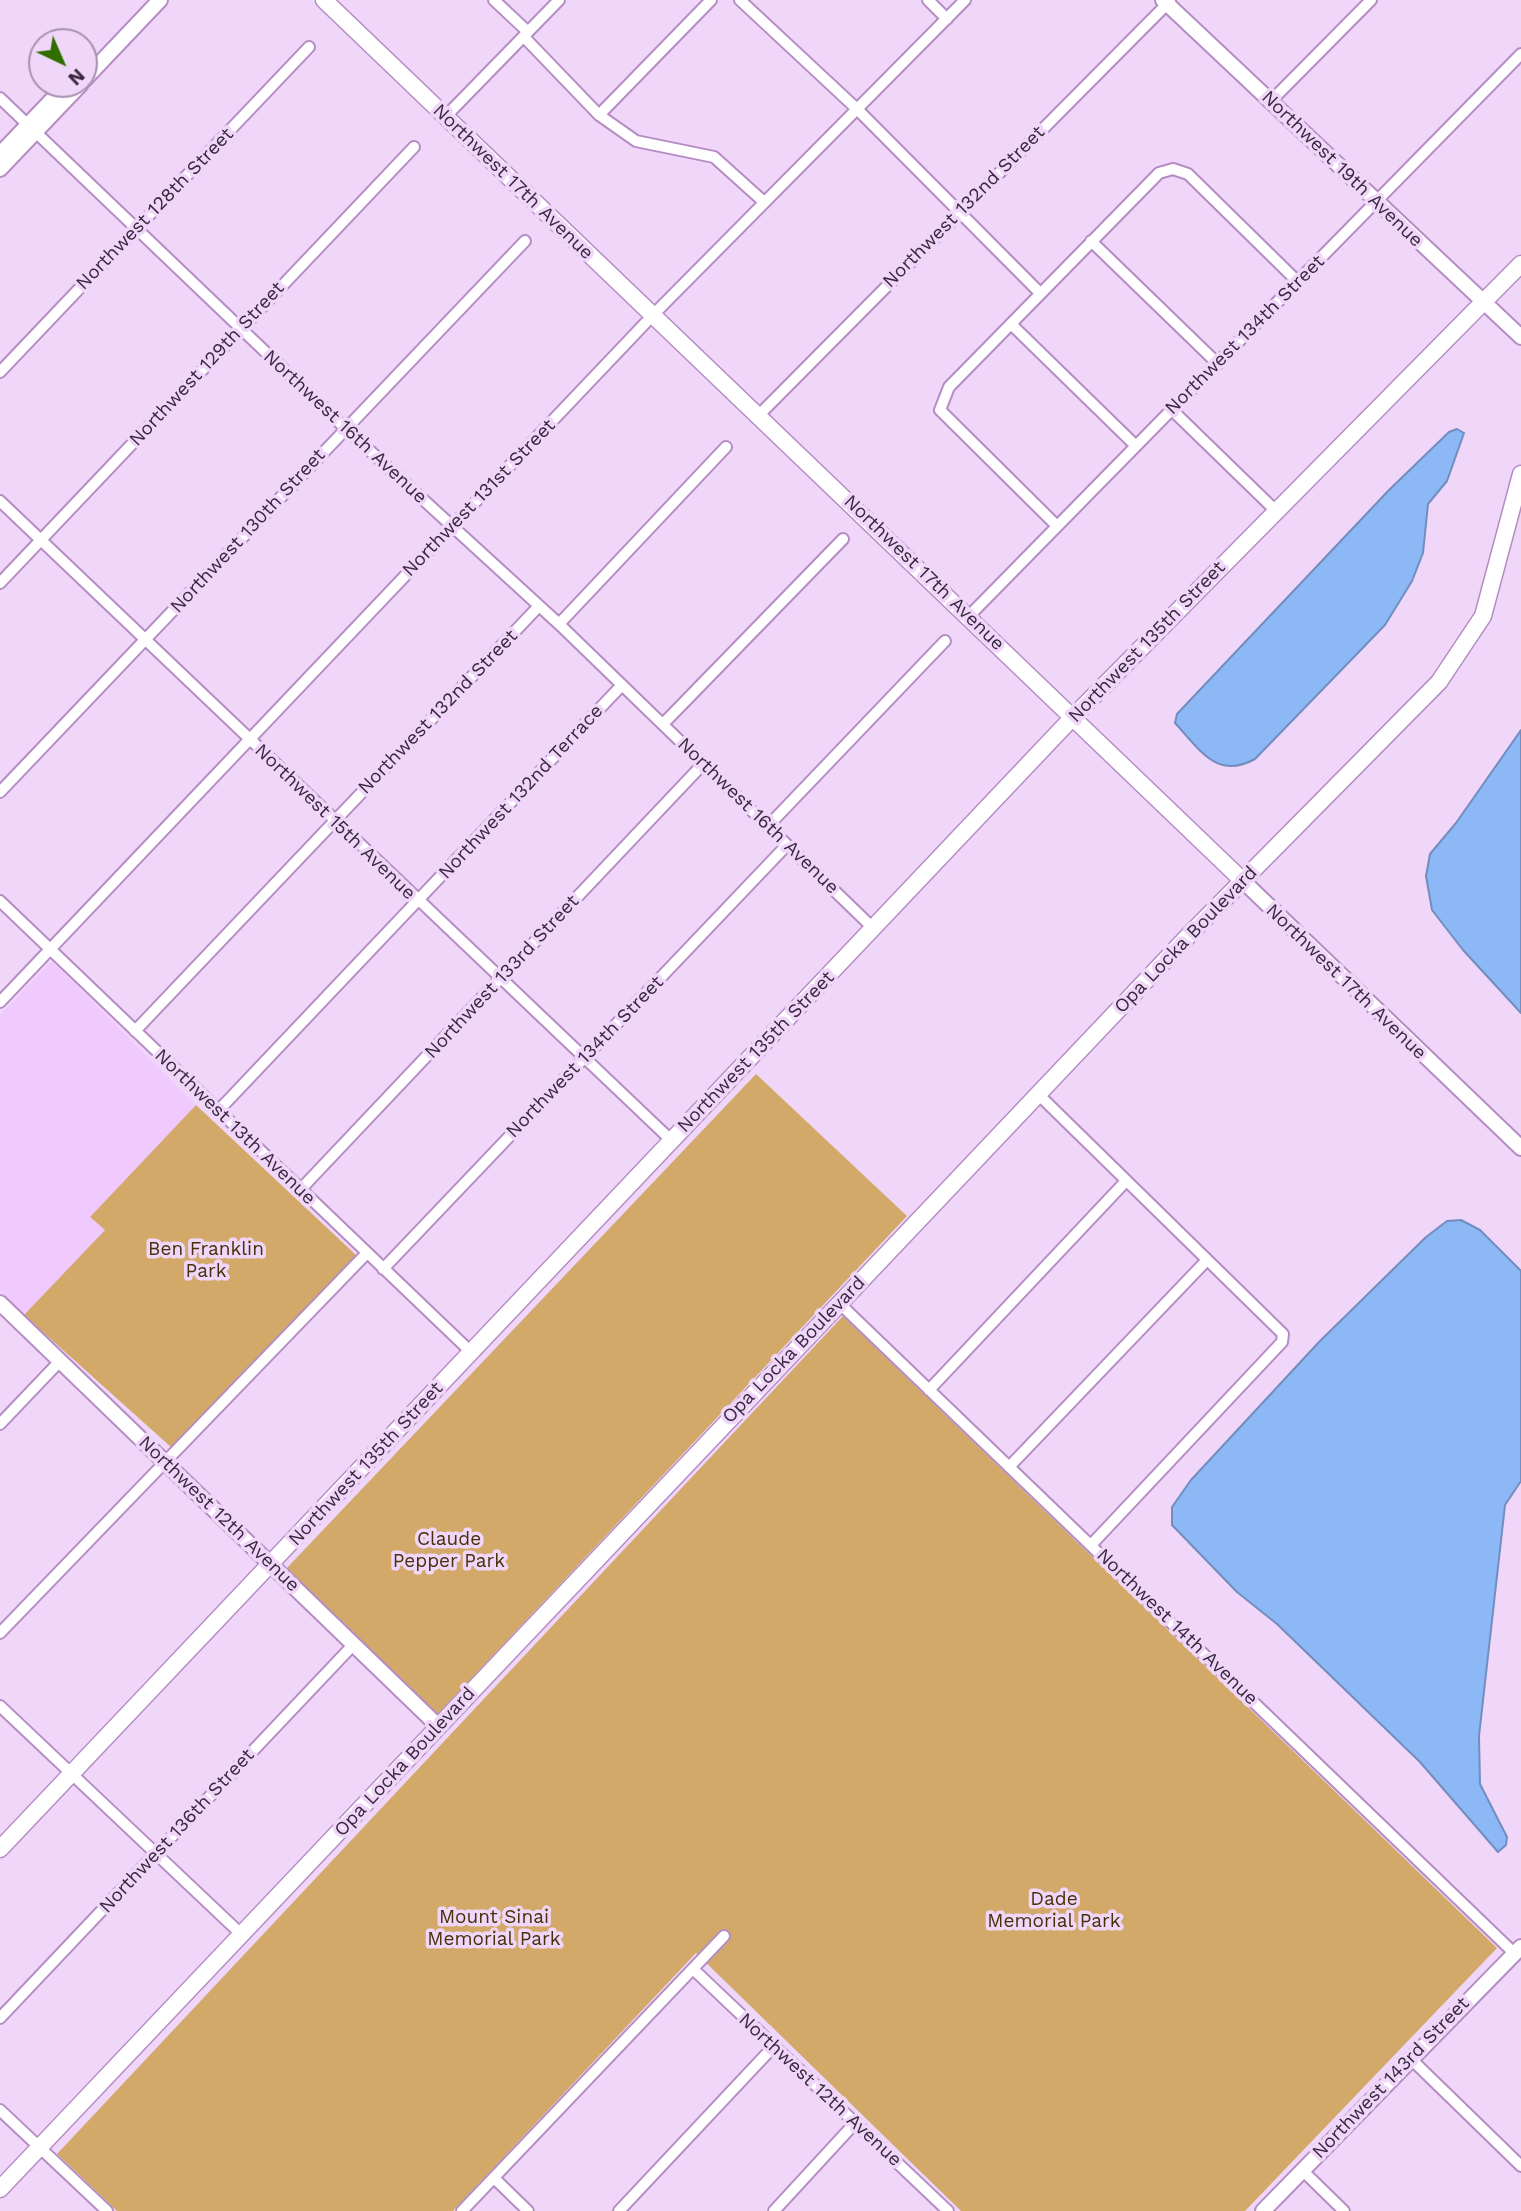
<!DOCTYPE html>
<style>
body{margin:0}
#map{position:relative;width:1521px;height:2211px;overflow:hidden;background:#f0d7fa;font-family:"Work Sans",sans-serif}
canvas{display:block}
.north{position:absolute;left:28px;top:28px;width:70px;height:70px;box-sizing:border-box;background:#f0d7fa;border:2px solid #a791af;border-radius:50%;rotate:136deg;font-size:19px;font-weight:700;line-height:28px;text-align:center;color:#39293f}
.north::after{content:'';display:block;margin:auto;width:24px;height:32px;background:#306e00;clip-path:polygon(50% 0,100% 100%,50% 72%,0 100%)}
</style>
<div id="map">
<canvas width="1521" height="2211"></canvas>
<div class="north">N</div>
</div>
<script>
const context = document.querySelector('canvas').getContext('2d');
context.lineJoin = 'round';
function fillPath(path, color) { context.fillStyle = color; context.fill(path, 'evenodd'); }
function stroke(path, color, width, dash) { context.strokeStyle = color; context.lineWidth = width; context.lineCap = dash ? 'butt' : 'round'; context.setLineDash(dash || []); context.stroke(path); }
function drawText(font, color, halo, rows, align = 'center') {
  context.font = font + ' "Work Sans",sans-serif'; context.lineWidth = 7; context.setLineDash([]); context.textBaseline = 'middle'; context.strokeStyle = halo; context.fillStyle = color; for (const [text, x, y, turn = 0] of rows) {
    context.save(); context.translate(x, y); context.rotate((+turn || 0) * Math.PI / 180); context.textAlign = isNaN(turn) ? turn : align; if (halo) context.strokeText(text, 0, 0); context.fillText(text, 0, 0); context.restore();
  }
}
const built = new Path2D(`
 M52,961L196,1105L90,1217L105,1230L24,1315L0,1291V1015Z`);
const green = new Path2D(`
 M756,1074L907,1216L436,1716L285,1570Z
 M196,1105L356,1255L172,1448L24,1315L105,1230L90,1217Z
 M843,1316L1497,1948L1245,2211H961L696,1953L453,2211H117L57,2154Z`);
const water = new Path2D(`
 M1457,429L1464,433L1447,481L1428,504L1423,553L1412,581L1385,625L1255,759C1217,780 1200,750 1175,723L1177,714L1389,490L1449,432Z
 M1521,730V1013L1463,950L1432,910L1426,876L1430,854L1456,823Z
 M1461,1220L1480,1230L1521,1271V1481L1505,1505L1479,1736L1480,1784L1507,1837L1506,1845L1498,1852L1420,1762L1277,1624L1237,1592L1172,1525V1507L1191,1480L1319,1342L1426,1237L1447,1221Z`);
const minor = new Path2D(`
 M494,0L528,32
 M740,0L858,110L1040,293
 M928,0L947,19
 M524,37L599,115L636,141L714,157L764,202
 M0,98L345,428L559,624L874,929
 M1271,101L1371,0
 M599,115L711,0
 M446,116L559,0
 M1091,241L1218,364
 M1011,324L1136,446
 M0,372L309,47
 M1172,410L1276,511
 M758,416L1170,1
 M0,501L672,1141
 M1057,526L940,410L949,387L1159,173L1173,169L1188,174L1298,282
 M0,583L414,147
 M969,616L1521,54
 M559,624L726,447
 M663,724L843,539
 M0,792L525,241
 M768,826L945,641
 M0,901L471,1352
 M0,1002L652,316L965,0
 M135,1031L539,606
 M1038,1094L1283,1334L1282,1342L1091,1545
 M218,1111L622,685
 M300,1190L703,764
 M383,1269L787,845
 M839,1303L1513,1952
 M929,1390L1126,1181
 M0,1424L61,1360
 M1009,1467L1207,1260
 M0,1633L366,1254
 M0,1706L241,1934
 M693,1969L948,2211
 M0,2018L354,1644
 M1410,2058L1521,2166
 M0,2110L107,2211
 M1302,2170L1344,2211
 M494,2178L528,2211
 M462,2211L724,1936
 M619,2211L774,2046
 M774,2211L855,2123`);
const tertiary = new Path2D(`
 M1163,0L1521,337
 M84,80L160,0
 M0,154L67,84
 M0,169L81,84
 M1243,881L1521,1148
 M0,1303L438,1726
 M1263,2211L1521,1947`);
const secondary = new Path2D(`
 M324,0L1243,881
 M0,1849L1073,717L1521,264
 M0,2189L1191,933L1439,682L1483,616L1521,474`);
const streetNames = [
 ["Northwest 19th Avenue",1342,169,44],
 ["Northwest 17th Avenue",513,182,44],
 ["Northwest 132nd Street",964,207,-45],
 ["Northwest 128th Street",155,209,-46],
 ["Northwest 134th Street",1245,335,-45],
 ["Northwest 129th Street",207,364,-47],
 ["Northwest 16th Avenue",345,427,43],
 ["Northwest 131st Street",479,498,-46],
 ["Northwest 130th Street",248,531,-47],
 ["Northwest 17th Avenue",924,573,44],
 ["Northwest 135th Street",1147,642,-46],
 ["Northwest 132nd Street",438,712,-46],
 ["Northwest 132nd Terrace",521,792,-47],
 ["Northwest 16th Avenue",758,816,44],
 ["Northwest 15th Avenue",335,822,44],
 ["Opa Locka Boulevard",1186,940,-46],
 ["Northwest 133rd Street",502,977,-47],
 ["Northwest 17th Avenue",1346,982,44],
 ["Northwest 135th Street",756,1052,-46],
 ["Northwest 134th Street",585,1057,-46],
 ["Northwest 13th Avenue",235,1127,44],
 ["Opa Locka Boulevard",794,1350,-46],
 ["Northwest 135th Street",366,1464,-47],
 ["Northwest 12th Avenue",219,1514,44],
 ["Northwest 14th Avenue",1177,1627,44],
 ["Opa Locka Boulevard",405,1762,-47],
 ["Northwest 136th Street",177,1831,-47],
 ["Northwest 143rd Street",1391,2078,-46],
 ["Northwest 12th Avenue",820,2090,43]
];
const parkNames = [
 ["Ben Franklin",206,1249],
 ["Park",206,1271],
 ["Claude",449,1539],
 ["Pepper Park",449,1561],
 ["Dade",1054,1899],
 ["Memorial Park",1054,1921],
 ["Mount Sinai",494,1917],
 ["Memorial Park",494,1939]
];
fillPath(built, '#f0cafe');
fillPath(green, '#d3a969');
fillPath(water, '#8cb8f5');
stroke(water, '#738dbe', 2);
stroke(minor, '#b58dc4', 14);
stroke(tertiary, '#b58dc4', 18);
stroke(secondary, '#b58dc4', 19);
stroke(minor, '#fff', 10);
stroke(tertiary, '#fff', 14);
stroke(secondary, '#fff', 16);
drawText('19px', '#39293f', '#f0d7fa', streetNames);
drawText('19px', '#473008', '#f0d7fa', parkNames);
</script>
